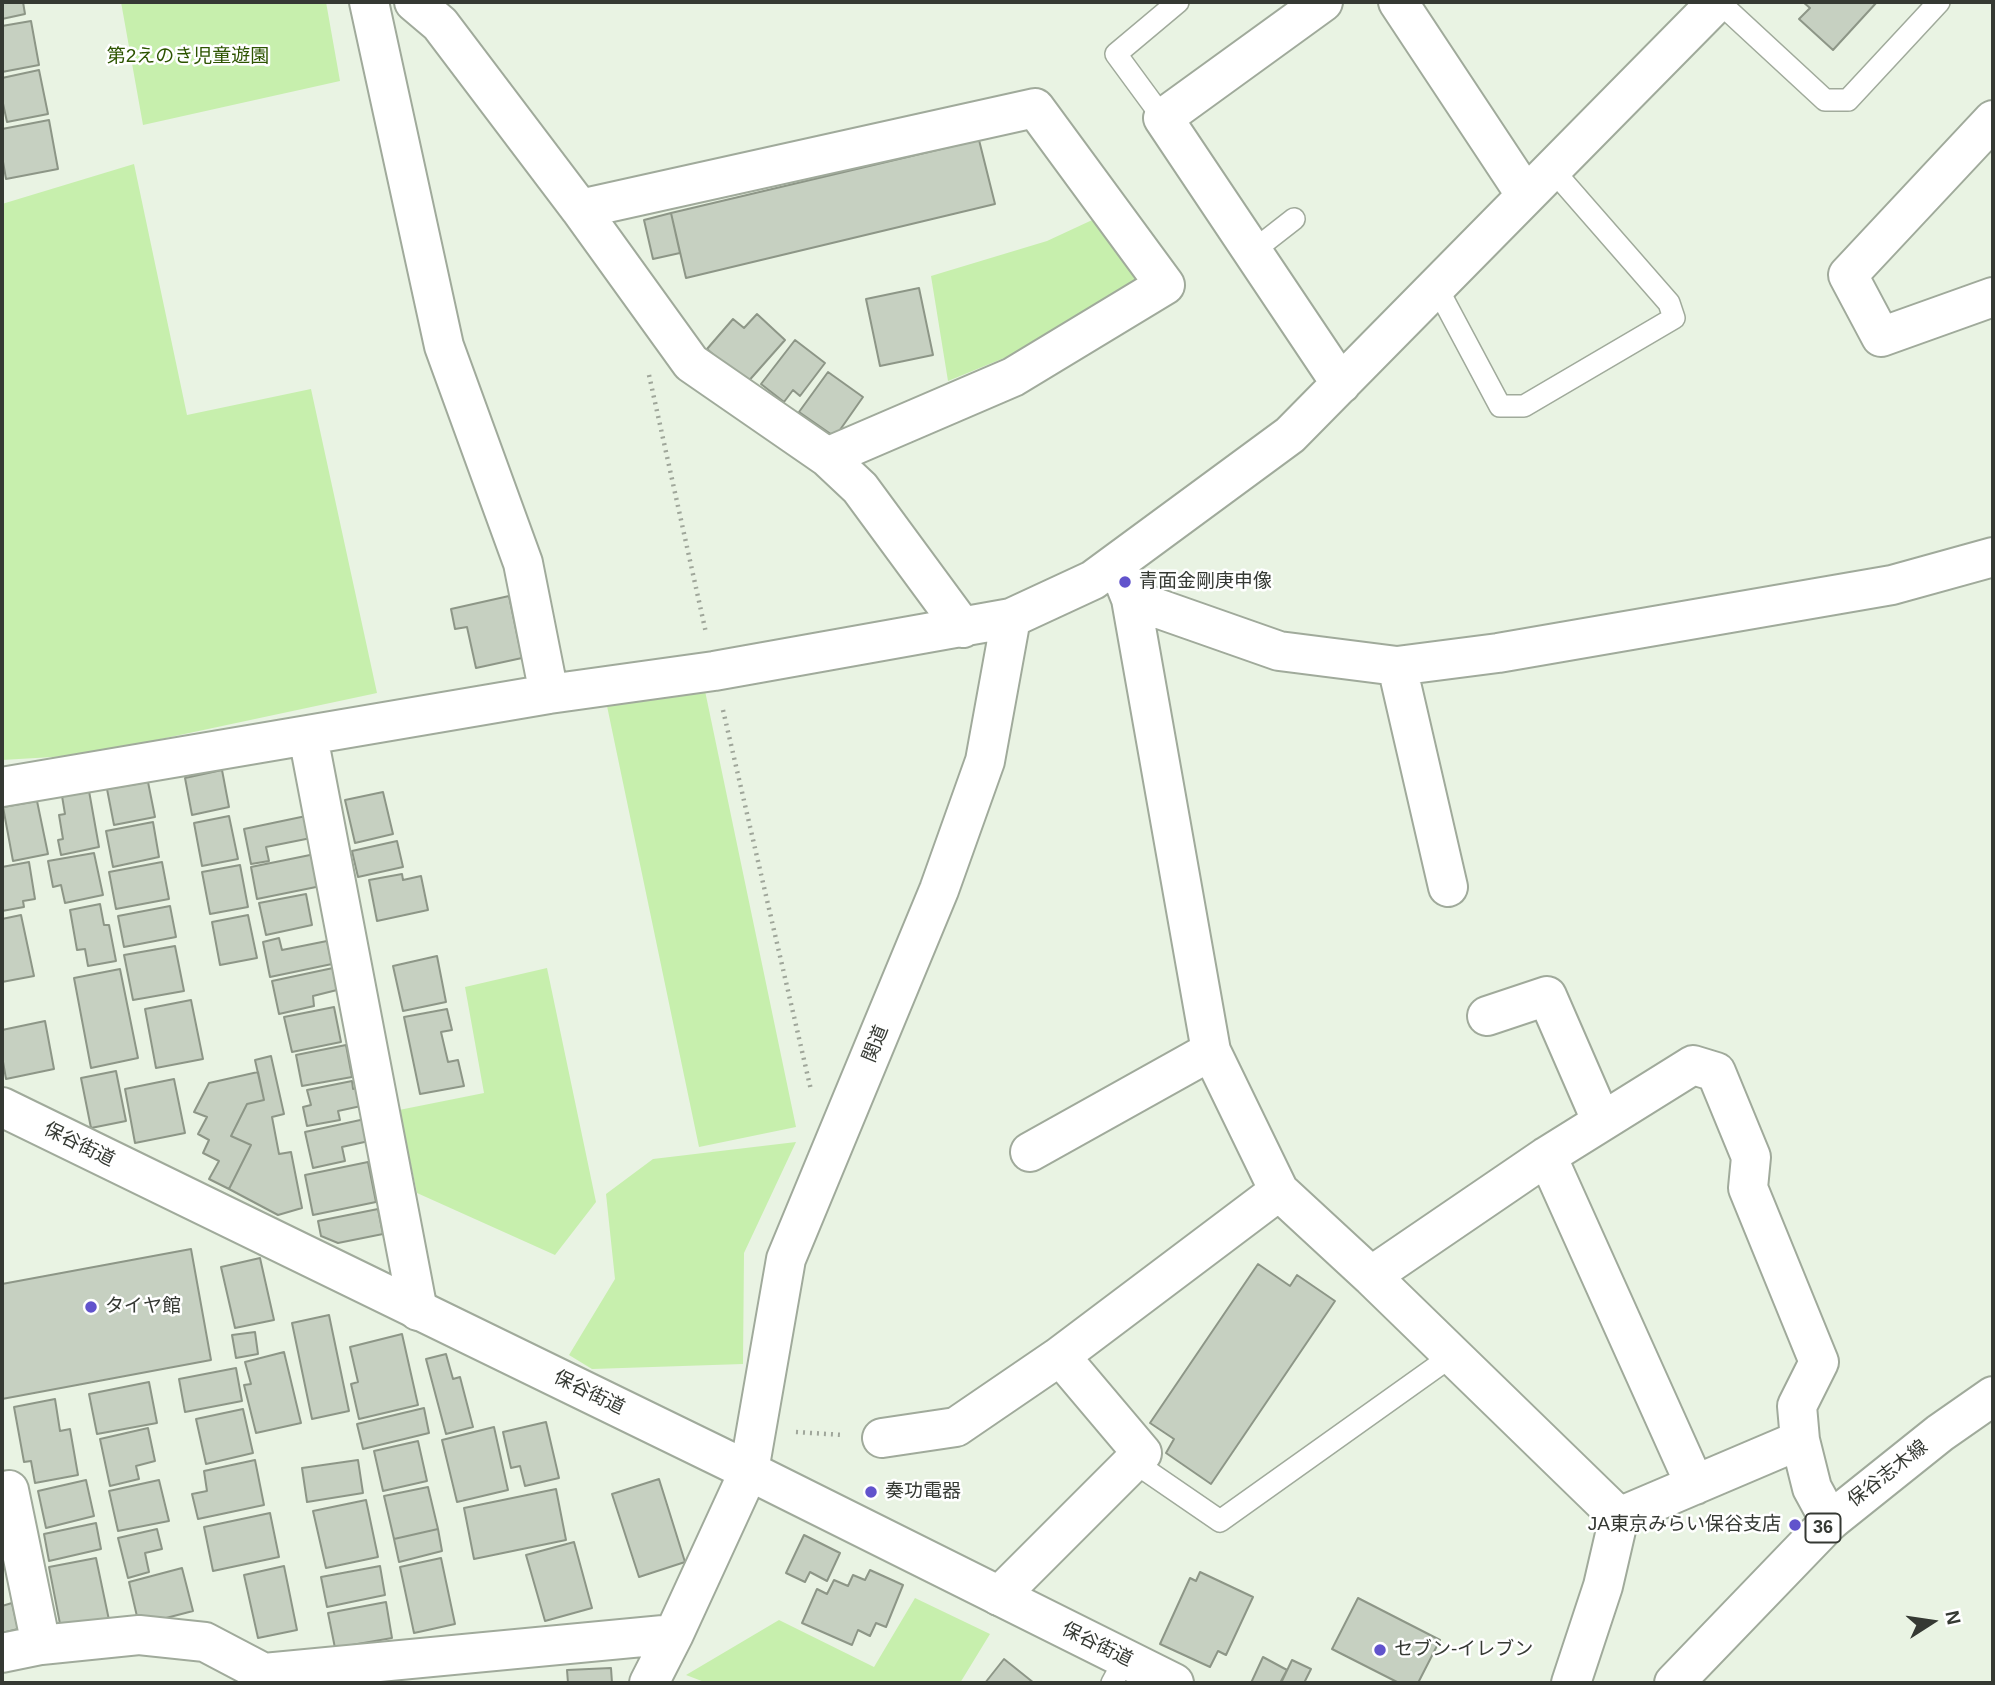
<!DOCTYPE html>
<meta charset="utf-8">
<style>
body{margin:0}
#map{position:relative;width:1995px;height:1685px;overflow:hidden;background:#e9f3e3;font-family:Helvetica,sans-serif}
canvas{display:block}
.frame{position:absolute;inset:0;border:4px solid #353933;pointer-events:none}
.north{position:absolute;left:1897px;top:1587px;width:70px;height:70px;-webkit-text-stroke:5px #fff;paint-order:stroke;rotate:78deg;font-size:19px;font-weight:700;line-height:28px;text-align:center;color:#353933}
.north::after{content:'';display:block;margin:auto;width:24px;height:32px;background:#353933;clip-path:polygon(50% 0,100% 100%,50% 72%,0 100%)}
</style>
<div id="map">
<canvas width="1995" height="1685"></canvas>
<div class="frame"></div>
<div class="north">N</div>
</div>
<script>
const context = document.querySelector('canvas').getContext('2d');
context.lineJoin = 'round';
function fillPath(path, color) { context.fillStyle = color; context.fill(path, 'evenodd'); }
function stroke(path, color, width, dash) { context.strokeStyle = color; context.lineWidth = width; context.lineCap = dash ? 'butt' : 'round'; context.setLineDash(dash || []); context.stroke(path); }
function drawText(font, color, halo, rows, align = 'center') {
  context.font = font + ' Helvetica,"Noto Sans JP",sans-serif'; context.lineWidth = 5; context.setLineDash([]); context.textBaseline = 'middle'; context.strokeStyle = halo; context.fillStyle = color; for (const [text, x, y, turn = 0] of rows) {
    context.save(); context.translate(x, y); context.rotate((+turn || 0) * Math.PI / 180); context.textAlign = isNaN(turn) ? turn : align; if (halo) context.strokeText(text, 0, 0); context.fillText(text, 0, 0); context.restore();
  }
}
const green = new Path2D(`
 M121,2H326L340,81L143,125Z
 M134,164L187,415L311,389L377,693L86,755L2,760V204Z
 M1103,215L1151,273L1009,356L948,381L931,276L1047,241Z
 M704,686L796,1127L699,1147L607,706Z
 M547,968L596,1202L555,1255L417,1193L399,1110L484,1093L465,987Z
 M796,1142L744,1253L743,1364L592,1369L569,1355L615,1279L606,1194L653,1159Z
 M915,1598L990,1634L960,1683H707L686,1675L779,1620L874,1667Z`);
const building = new Path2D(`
 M2,2H23L25,14L2,19Z
 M1803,2H1877L1833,50L1799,19L1810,8Z
 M31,21L39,65L2,72V26Z
 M39,70L48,114L7,122L2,99V78Z
 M49,120L58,169L6,179L2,156V129Z
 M979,140L995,204L686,278L671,213Z
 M671,213L680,253L653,259L644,220Z
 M919,288L933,355L880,366L866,299Z
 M757,314L785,340L746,384L707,349L733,319L744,328Z
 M795,340L825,363L800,396L793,390L784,402L761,384Z
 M828,372L863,397L835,437L799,412Z
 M509,596L522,658L476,668L467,627L455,629L451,609Z
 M222,770L229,807L192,815L185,778Z
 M148,782L155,817L114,825L107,789Z
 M89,791L99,847L61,855L58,840L63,839L59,815L65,814L62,796Z
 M383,792L393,834L355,843L345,800Z
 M37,801L48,854L13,861L3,807Z
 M229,816L238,859L202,866L194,823Z
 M306,816L311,838L266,847L269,861L251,864L244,829Z
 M153,822L159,857L113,867L106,831Z
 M397,841L403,867L358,877L352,851Z
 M94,853L103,895L65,903L61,885L53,887L48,861Z
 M315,854L321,886L257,899L251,867Z
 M29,862L35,899L23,901L24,907L2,911V867Z
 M162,862L169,899L116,909L109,872Z
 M240,865L248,907L210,914L202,872Z
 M402,874L403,880L421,876L428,910L377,921L369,880Z
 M306,894L312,925L266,935L259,903Z
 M100,904L104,925H109L116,961L88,966L85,949L77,950L70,910Z
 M170,906L176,937L124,947L118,916Z
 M21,915L34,976L2,982V919Z
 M248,915L257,958L220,965L212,922Z
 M279,938L282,950L327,941L332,964L270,977L263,942Z
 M175,946L184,991L133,1000L124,955Z
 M437,956L446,1002L403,1011L393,966Z
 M333,968L337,990L313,996L314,1006L279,1014L272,981Z
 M120,969L138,1058L91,1068L74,978Z
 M191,1000L203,1059L156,1068L145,1009Z
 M334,1007L341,1042L292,1052L284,1017Z
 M447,1009L452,1030L441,1032L448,1062L458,1060L464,1086L420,1094L404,1017Z
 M45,1021L54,1069L6,1079L2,1056V1030Z
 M346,1045L352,1077L302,1086L296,1055Z
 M271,1056L284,1114L272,1117L279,1154L291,1152L302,1208L278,1215L229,1189L251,1145L231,1136L247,1104L264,1100L255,1060Z
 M116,1071L126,1121L91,1128L81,1078Z
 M258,1072L264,1100L247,1104L231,1136L251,1145L229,1189L209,1179L219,1161L203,1153L209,1140L198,1134L207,1117L194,1112L209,1083Z
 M174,1079L185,1133L135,1143L125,1089Z
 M352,1081L353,1089L357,1088L361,1106L338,1111L340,1120L307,1126L303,1107L311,1105L307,1090Z
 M365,1119L369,1141L342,1147L345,1161L313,1168L305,1132Z
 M368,1162L376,1202L313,1215L305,1175Z
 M378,1209L383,1234L338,1243L321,1236L318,1221Z
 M191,1249L211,1360L2,1399V1284Z
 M260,1258L274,1320L235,1328L221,1267Z
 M1258,1264L1290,1286L1297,1275L1335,1301L1211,1484L1166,1453L1174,1439L1150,1423Z
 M329,1315L349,1411L312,1419L292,1323Z
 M255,1332L258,1354L236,1358L232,1335Z
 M402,1334L418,1405L359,1419L351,1384L358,1382L350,1347Z
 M284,1352L301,1423L256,1433L244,1385L251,1384L245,1362Z
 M446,1354L453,1379L460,1377L473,1427L446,1434L426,1359Z
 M236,1368L242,1401L185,1412L179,1379Z
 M149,1382L157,1423L97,1434L89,1394Z
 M55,1399L60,1431L70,1429L78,1475L35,1483L31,1461L24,1462L14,1407Z
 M424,1408L429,1433L363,1449L357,1424Z
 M243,1409L253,1453L206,1464L196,1419Z
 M546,1422L559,1478L525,1486L520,1466L511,1468L503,1432Z
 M494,1427L508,1490L457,1502L442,1440Z
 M148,1428L155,1461L136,1466L139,1479L110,1486L100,1439Z
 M418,1441L427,1481L383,1491L374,1451Z
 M255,1460L264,1505L198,1519L192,1494L207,1491L204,1471Z
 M358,1460L363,1493L307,1502L302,1468Z
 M659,1479L685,1562L639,1577L612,1494Z
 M86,1480L94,1516L46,1528L38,1491Z
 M159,1480L169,1521L118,1531L109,1491Z
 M428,1487L438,1529L394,1539L384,1496Z
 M556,1489L566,1540L474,1559L464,1508Z
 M366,1500L378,1557L326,1568L313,1511Z
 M270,1513L279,1557L213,1571L204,1527Z
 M96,1523L101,1549L49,1561L44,1534Z
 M157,1529L162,1549L145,1553L149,1572L128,1578L118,1538Z
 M438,1529L442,1551L399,1562L394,1539Z
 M804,1535L840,1553L827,1581L810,1572L805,1582L786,1573Z
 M574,1542L592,1608L545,1621L526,1555Z
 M96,1558L109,1620L61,1629L49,1567Z
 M441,1558L455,1624L414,1633L400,1567Z
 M284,1566L297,1630L258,1638L244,1575Z
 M380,1566L385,1595L327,1607L321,1577Z
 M182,1568L193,1611L139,1625L129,1582Z
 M870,1570L903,1585L886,1627L876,1623L870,1636L858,1630L852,1645L802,1623L817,1589L827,1594L834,1580L848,1586L853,1575L865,1580Z
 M1200,1572L1253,1597L1226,1655L1218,1651L1210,1667L1160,1644L1190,1578L1196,1581Z
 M1358,1598L1440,1640L1418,1683H1399L1332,1649Z
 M386,1602L392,1638L335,1648L328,1613Z
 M12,1603L18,1629L2,1633V1606Z
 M1263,1657L1287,1670L1280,1683H1251Z
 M1004,1659L1034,1683H985Z
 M1292,1660L1311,1669L1304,1683H1281Z
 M611,1668L612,1683H568L567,1670Z`);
const path = new Path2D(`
 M649,375L706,633
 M723,710L811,1090
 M796,1432L843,1435`);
const service = new Path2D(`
 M1719,2L1825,100H1848L1939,2
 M1163,118L1116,54L1178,2
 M1253,251L1294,219
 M1436,286L1500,406H1524L1674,318L1669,303L1551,168
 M1134,1462L1220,1521L1453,1355
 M1112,1683L1125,1659`);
const minor = new Path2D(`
 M369,2L444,346L523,563L549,694
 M414,2L440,24L580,209L691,363L827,457L860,488L963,628
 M1323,2L1163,118L1341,384
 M1398,2L1525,194
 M1993,120L1848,275L1881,337L1993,297
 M580,209L1035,108L1165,285L1013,377L827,457
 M1117,564L1131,599L1211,1051L1279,1191L1371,1276L1619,1517L1800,1440
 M1131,599L1279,651L1397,666L1498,653L1892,585L1993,557
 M1397,666L1448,887
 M308,736L418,1311
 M2,787L549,694L714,671L1011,618L1093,580L1290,435L1717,2
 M1487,1016L1547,996L1601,1120
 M1030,1152L1211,1051
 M1547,1156L1695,1485
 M1371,1276L1547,1156L1693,1065L1716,1072L1751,1157L1748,1188L1819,1362L1797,1406L1800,1440L1812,1488L1830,1521
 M882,1438L956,1427L1060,1356
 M2,1492L9,1490L41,1645
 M999,1596L1142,1453L1060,1356L1279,1191
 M2,1653L41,1645L139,1635L205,1642L264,1673L674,1634
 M649,1683L674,1634L749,1471L786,1259L939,890L985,761L1011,618
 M1571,1683L1603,1586L1619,1517`);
const secondary = new Path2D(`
 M2,1107L749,1471L1174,1683`);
const primary = new Path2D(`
 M1674,1683L1830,1521L1940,1433L1993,1396`);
const markers = [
 [1125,582,7,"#6153cc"],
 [91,1307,7,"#6153cc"],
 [871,1492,7,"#6153cc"],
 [1795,1525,7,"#6153cc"],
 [1380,1650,7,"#6153cc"]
];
const shields = [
 [1823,1528,35]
];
const shieldNames = [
 ["36",1823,1528]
];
const parkNames = [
 ["第2えのき児童遊園",188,57]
];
const poiNames = [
 ["青面金剛庚申像",1139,582],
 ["タイヤ館",105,1307],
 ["奏功電器",885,1492],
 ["JA東京みらい保谷支店",1781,1525,"right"],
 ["セブン-イレブン",1394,1650]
];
const streetNames = [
 ["関道",876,1044,-68],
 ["保谷街道",79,1145,26],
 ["保谷街道",589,1393,26],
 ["保谷志木線",1888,1474,-38],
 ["保谷街道",1097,1645,26]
];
fillPath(green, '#c7efad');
fillPath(building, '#c6d0c1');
stroke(building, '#8d9687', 2);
stroke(service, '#a0aa9b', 24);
stroke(minor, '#a0aa9b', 42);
stroke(secondary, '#a0aa9b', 42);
stroke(primary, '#a0aa9b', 42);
stroke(path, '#9fa69a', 4.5, [2, 5]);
stroke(service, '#fff', 21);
stroke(minor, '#fff', 38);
stroke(secondary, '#fff', 38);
stroke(primary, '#fff', 38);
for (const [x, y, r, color] of markers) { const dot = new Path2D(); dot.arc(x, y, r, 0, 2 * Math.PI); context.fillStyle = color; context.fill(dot); stroke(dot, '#fff', 2.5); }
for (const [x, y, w] of shields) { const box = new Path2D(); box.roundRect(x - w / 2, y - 14.5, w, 29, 5); context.fillStyle = '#fff'; context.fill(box); stroke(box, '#353933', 2); }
drawText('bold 18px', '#353933', null, shieldNames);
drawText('19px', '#2d5400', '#fff', parkNames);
drawText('19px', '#353933', '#fff', poiNames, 'left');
drawText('19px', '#353933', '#fff', streetNames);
</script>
